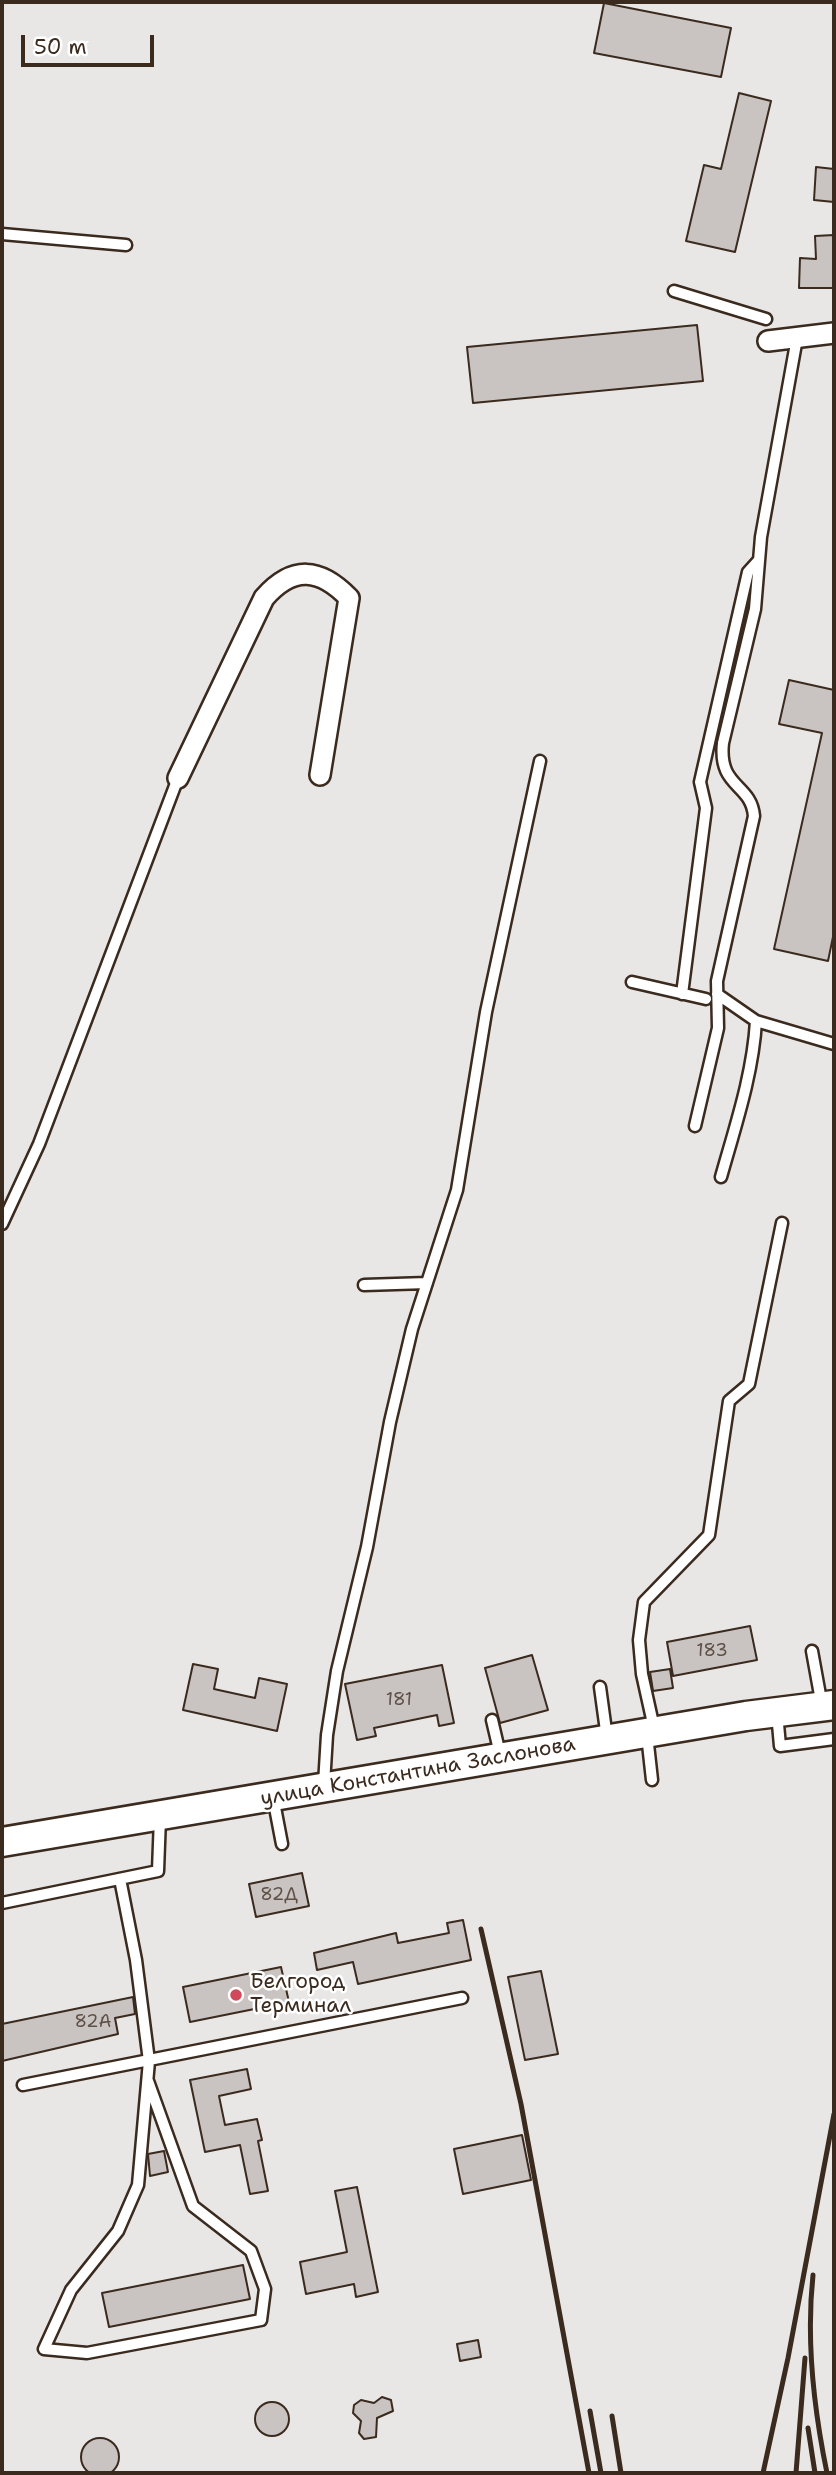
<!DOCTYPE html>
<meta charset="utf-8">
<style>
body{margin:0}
#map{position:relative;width:836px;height:2475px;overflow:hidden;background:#f7f6f6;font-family:"Shantell Sans",sans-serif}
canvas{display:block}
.frame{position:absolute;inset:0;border:4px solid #3b2a1e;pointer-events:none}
.scale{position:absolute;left:21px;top:35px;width:133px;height:32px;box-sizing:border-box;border:4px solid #3b2a1e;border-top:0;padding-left:9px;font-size:21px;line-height:24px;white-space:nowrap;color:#3b2a1e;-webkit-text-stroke:5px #fff;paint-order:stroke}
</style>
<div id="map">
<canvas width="836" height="2475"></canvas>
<div class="frame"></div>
<div class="scale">50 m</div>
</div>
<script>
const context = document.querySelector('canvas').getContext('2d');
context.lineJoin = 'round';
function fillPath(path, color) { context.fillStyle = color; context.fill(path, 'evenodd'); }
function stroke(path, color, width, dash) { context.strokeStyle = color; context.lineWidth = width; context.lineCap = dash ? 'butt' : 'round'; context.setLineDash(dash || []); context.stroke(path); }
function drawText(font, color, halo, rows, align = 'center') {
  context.font = font + ' "Shantell Sans",sans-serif'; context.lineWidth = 5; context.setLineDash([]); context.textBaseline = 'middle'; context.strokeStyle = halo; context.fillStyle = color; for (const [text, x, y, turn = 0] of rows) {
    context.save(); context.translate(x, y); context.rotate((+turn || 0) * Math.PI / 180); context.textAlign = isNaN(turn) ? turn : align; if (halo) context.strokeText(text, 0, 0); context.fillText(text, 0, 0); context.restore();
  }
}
const built = new Path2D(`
 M2,2H834V2473H2Z`);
const building = new Path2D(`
 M604,3L731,28L721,77L594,53Z
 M739,93L771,101L735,252L686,241L704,165L721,169Z
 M816,167L834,169V202L814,200Z
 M834,235V288H799L800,258L816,259L815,236Z
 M697,325L703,381L473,403L467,347Z
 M789,680L834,690V932L828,961L774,949L822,733L779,724Z
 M750,1626L757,1660L673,1676L667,1642Z
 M532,1655L548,1710L500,1723L485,1668Z
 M193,1664L218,1669L214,1689L255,1698L259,1678L287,1684L277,1731L183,1710Z
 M442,1665L454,1723L439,1726L437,1715L374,1728L376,1736L357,1740L345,1684Z
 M670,1669L673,1688L653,1691L650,1672Z
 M302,1873L309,1906L256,1917L249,1884Z
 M463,1920L471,1960L358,1984L353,1962L317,1970L314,1953L396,1933L398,1943L449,1933L447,1923Z
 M281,1967L289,2002L190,2022L183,1987Z
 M541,1971L558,2054L525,2060L508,1977Z
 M133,1997L135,2014L115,2018L118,2034L2,2061V2024Z
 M247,2069L251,2089L219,2096L225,2125L257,2119L262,2140L258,2141L268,2191L250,2194L240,2145L205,2152L190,2080Z
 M522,2135L531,2180L463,2194L454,2149Z
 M164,2151L168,2172L150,2176L148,2154Z
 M357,2187L378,2292L356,2297L354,2284L306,2294L300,2262L347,2252L335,2191Z
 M243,2265L250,2299L109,2327L102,2293Z
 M478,2340L481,2357L460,2361L457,2344Z
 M382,2397L391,2400L393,2411L377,2418L376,2437L364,2439L359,2433L361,2421L353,2413L354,2405L361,2400L374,2403Z
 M255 2419a17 17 0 1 1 34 0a17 17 0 1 1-34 0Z
 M81 2457a19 19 0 1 1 38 0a19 19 0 1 1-38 0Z`);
const lane = new Path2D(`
 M2,234L126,245
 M674,291L766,319
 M632,982L706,999
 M682,994L706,808L700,782L748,572L758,561
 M717,994L756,1021C753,1074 735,1127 721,1177
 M756,1021L834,1044
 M695,1126L718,1028L717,981L754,816C751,783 718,788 723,743L755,609L761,537L797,338
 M2,1224L39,1144L178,778
 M364,1285L427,1283
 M812,1651L822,1706
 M600,1687L607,1738
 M777,1713L780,1746L834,1739
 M492,1720L500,1754
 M654,1728L642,1674L639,1640L644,1602L709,1535L729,1401L749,1384L782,1223
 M647,1735L652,1780
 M324,1784L327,1735L337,1671L367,1547L390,1422L412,1329L457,1190L486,1012L540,761
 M273,1797L282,1844
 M120,1879L136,1960L149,2061L138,2185L118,2231L71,2290L44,2349L87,2353L261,2320L265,2289L251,2251L193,2206L148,2081
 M2,1903L158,1871L160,1817
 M23,2085L462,1998`);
const street = new Path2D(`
 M768,341L834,333
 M178,778L264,598C293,565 320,568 349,598L320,775`);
const secondary = new Path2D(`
 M2,1842L746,1716L834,1705`);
const rail = new Path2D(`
 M481,1929L521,2104L589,2473
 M813,2275C806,2340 814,2410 827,2473
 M590,2411L601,2473
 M612,2416L621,2473
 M808,2428L815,2473
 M763,2473L788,2358L834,2114
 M796,2473L805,2358`);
const markers = [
 [236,1995,7,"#d1495b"]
];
const numberNames = [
 ["183",712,1651],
 ["181",399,1700],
 ["82Д",279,1895],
 ["82А",93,2022]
];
const streetNames = [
 ["улица Константина Заслонова",418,1772,-10]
];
const poiNames = [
 ["Белгород",250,1983],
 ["Терминал",250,2007]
];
fillPath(built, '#e9e7e6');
fillPath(building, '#c9c3c1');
stroke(building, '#3b2a1e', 2);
stroke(lane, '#3b2a1e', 15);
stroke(street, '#3b2a1e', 24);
stroke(secondary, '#3b2a1e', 33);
stroke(lane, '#fff', 10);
stroke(street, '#fff', 19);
stroke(secondary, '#fff', 28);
stroke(rail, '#3b2a1e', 5);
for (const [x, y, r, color] of markers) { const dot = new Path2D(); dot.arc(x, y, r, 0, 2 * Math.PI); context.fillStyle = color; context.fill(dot); stroke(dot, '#fff', 2.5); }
drawText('18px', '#5e5047', null, numberNames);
drawText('21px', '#3b2a1e', '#fff', streetNames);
drawText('21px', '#3b2a1e', '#fff', poiNames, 'left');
</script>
